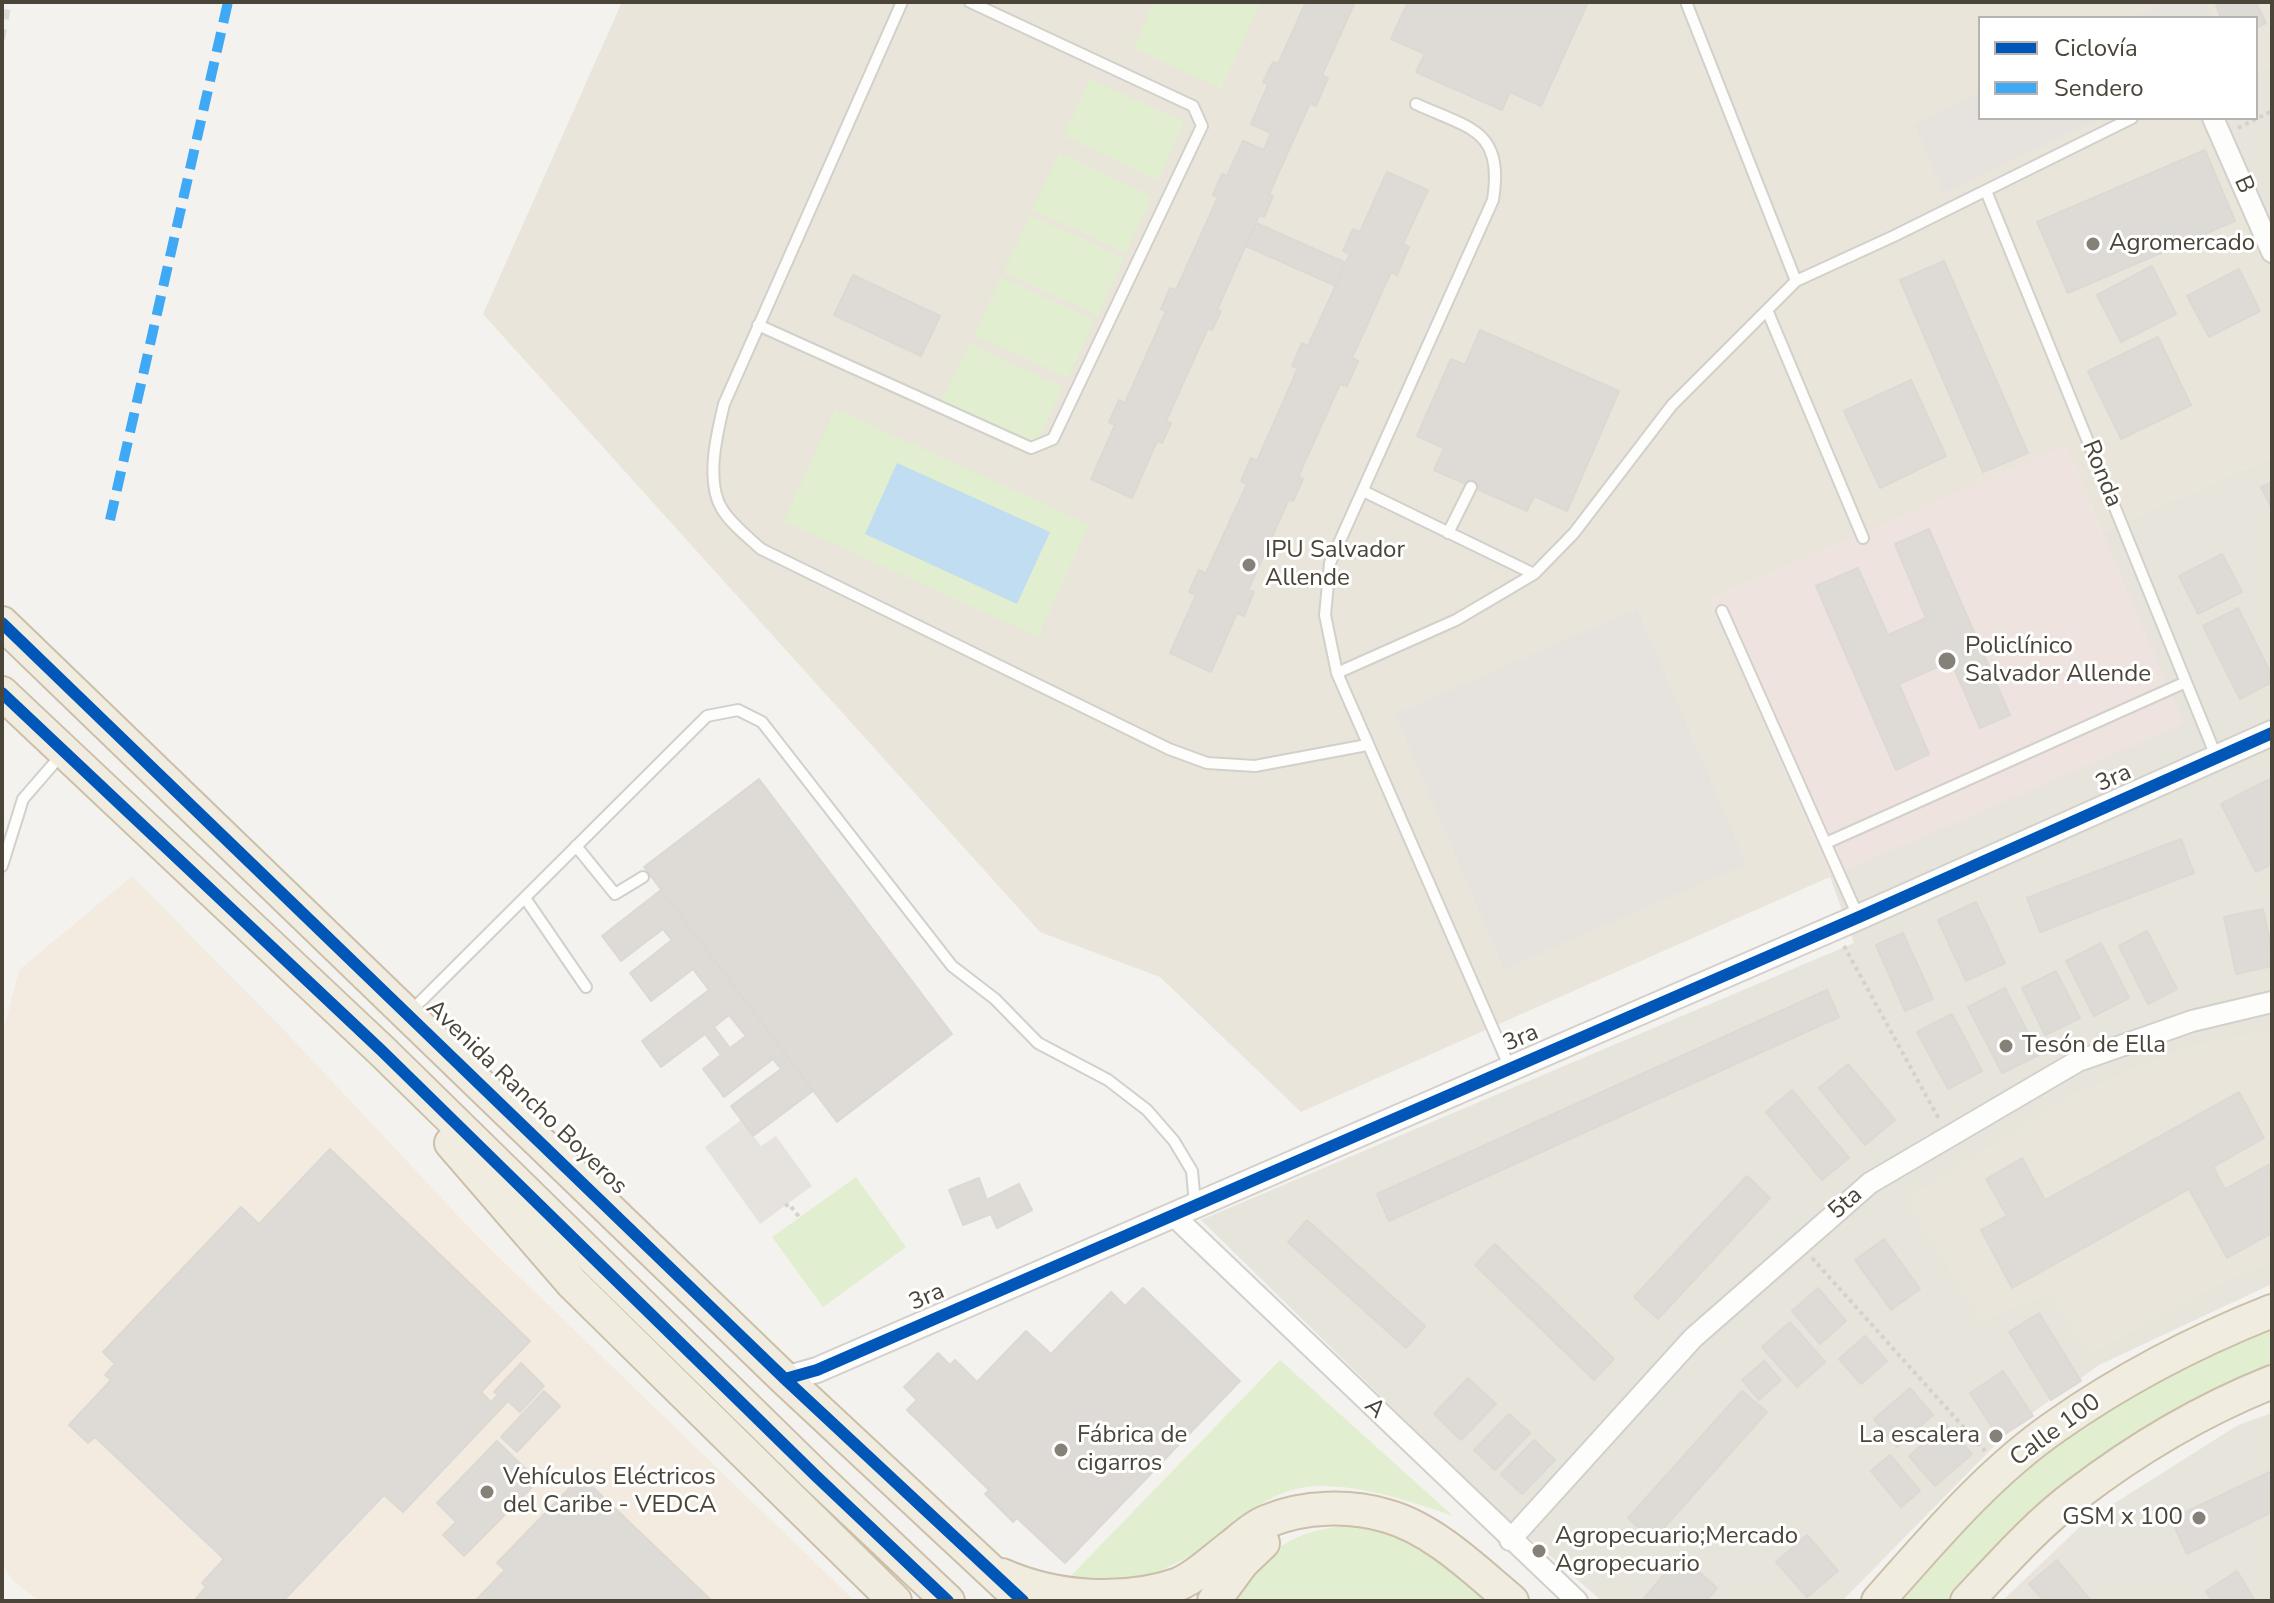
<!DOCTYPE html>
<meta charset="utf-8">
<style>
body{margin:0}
#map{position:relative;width:2274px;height:1603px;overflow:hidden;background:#f4f2ee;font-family:"Nunito Sans",sans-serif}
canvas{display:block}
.frame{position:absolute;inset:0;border:4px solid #4b4439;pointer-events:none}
.legend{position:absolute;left:1978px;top:16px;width:280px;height:104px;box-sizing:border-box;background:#fff;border:2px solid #b7b4b0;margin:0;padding:10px 14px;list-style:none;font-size:24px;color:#4b4439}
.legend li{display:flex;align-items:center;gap:16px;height:40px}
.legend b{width:40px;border:2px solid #b7b4b0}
</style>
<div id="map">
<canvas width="2274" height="1603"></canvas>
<div class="frame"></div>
<ul class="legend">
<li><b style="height:10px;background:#0057b8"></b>Ciclovía</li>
<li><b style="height:10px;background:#3fa9f5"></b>Sendero</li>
</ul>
</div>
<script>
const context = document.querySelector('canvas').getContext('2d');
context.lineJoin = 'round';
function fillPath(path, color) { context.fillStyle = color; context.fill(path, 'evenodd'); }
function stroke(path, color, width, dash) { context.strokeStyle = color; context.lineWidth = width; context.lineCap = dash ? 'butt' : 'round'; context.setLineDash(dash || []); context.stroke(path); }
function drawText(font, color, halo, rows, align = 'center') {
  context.font = font + ' "Nunito Sans",sans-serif'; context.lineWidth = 6; context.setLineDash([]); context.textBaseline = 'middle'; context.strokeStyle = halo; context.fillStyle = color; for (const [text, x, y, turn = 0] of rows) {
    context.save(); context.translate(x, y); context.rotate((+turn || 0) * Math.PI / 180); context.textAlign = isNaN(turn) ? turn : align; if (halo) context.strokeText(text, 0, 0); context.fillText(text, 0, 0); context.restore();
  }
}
const residential = new Path2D(`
 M2272,64V229L2226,118H2256V72Z
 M2272,456V1284L2099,1365L2014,1426L1842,1601H1602L1497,1510L1201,1220L1854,943L1830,877L1711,599L2102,531Z
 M2272,1413V1601H2002L2085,1522L2238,1425Z`);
const commercial = new Path2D(`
 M132,876L284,1030L480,1239L855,1601H39L13,1581L2,1563V1036L19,970Z`);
const education = new Path2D(`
 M622,2H2272V64L2256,72V18H1980V118H2226L2272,229V456L2102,531L2065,446L1711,599L1830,877L1301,1112L1160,977L1040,932L483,314Z
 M2272,1028V1262L2225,1282L2090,1354L2050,1294L1980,1322L1906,1199L2071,1095L2182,1048Z`);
const medical = new Path2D(`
 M2065,445L2184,723L1830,877L1711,599Z`);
const green = new Path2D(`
 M1154,2H1261L1221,89L1133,48Z
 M1090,79L1184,122L1158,180L1064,136Z
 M1059,153L1152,196L1126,253L1032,210Z
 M1030,215L1124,258L1098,316L1004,272Z
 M1001,277L1095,321L1068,378L974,335Z
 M969,343L1063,387L1036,444L942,401Z
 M835,409L1089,524L1038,637L784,521Z
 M856,1177L906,1247L823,1307L772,1237Z
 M2272,1325V1367L1979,1568L1948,1601H1894C1947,1546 2003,1477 2066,1434C2131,1389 2201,1358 2272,1325Z
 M1280,1360L1453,1516C1410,1501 1363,1485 1317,1486C1257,1489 1232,1535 1186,1558C1167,1568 1143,1579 1123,1582C1103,1585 1082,1584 1062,1585Z
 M1358,1525C1415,1534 1447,1563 1487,1601H1227C1270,1550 1288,1529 1358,1525Z`);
const parking = new Path2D(`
 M2165,2H2205L2213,18H2132Z
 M1980,91V118H2101L1944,193L1915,125Z
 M1637,609L1746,864L1504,969L1395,714Z
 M741,1120L761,1146L776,1136L812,1186L760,1224L705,1147Z`);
const water = new Path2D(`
 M897,463L1050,532L1017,604L865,534Z`);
const building = new Path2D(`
 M1306,2H1355L1322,75L1328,78L1316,106L1310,103L1269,194L1273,196L1264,217L1259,215L1217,310L1221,311L1212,330L1208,328L1166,421L1171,423L1162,443L1157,441L1132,498L1091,479L1115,425L1109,422L1119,400L1125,403L1166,311L1161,309L1170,288L1176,290L1218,197L1213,195L1222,174L1227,176L1243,141L1264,150L1271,133L1251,124L1268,85L1263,82L1273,62L1278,64Z
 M1408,2H1588L1541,106L1510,92L1502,110L1416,72L1425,54L1391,39Z
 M2223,2H2256L2266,23L2256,28V18H2221L2216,5Z
 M2205,150L2235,221L2068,293L2037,222Z
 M1387,172L1428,190L1403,244L1409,247L1397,275L1391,272L1352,358L1358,361L1347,386L1340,384L1298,477L1303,479L1293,501L1289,499L1248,590L1254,592L1244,616L1237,613L1211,672L1170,653L1196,595L1189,592L1199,570L1206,573L1247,484L1241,481L1251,458L1257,461L1298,368L1292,366L1302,343L1308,346L1350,254L1343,251L1353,229L1360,232Z
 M1256,223L1346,263L1336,286L1246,246Z
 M1944,261L2028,453L1983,472L1900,280Z
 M2152,266L2176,314L2121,342L2097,295Z
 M2239,269L2260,311L2209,337L2187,296Z
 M853,275L940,316L921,356L834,315Z
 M1480,330L1619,391L1567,511L1534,496L1527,511L1434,470L1444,448L1417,436L1451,359L1465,365Z
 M2158,337L2191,405L2121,439L2088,371Z
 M1911,380L1946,456L1880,488L1844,411Z
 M2272,482V509L2261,487Z
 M1929,529L2010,715L1980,728L1951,661L1899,684L1929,754L1896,770L1816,586L1858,568L1888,635L1926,618L1895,544Z
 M2222,554L2242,592L2198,614L2179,576Z
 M2238,608L2272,675V682L2240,699L2203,626Z
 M2272,778V864L2256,872L2221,804Z
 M759,779L952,1034L837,1122L644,867Z
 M2181,839L2194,873L2040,932L2027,898Z
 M661,890L813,1091L753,1136L731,1106L781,1069L773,1059L724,1097L703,1069L721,1055L705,1034L661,1067L642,1041L709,990L693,969L651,1001L630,973L672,940L663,929L621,961L602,936ZM729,1015L746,1036L730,1048L714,1027Z
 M1976,902L2005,963L1966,981L1938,920Z
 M2263,909L2272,951V966L2236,974L2224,917Z
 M2147,931L2177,989L2148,1004L2119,946Z
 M1903,933L1933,999L1905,1011L1876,945Z
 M2101,943L2129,998L2094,1016L2066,961Z
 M2056,971L2080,1018L2045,1035L2022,988Z
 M2005,988L2039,1055L2002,1073L1968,1007Z
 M1827,990L1839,1017L1389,1221L1377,1194Z
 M1952,1014L1982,1071L1948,1089L1917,1032Z
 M1848,1064L1895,1120L1865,1145L1819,1088Z
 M1792,1090L1849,1158L1822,1180L1766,1112Z
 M2239,1092L2264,1138L2213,1167L2225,1189L2272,1163V1233L2227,1258L2189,1189L2012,1288L1981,1230L2007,1216L1986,1179L2022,1158L2045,1200Z
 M330,1149L530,1341L481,1392L491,1402L498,1395L494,1392L521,1363L544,1386L520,1412L508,1401L403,1512L384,1495L283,1601H197L195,1600L206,1587L202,1583L224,1559L95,1437L88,1443L69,1425L111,1380L105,1375L115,1364L103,1352L241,1207L259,1224Z
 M1747,1176L1770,1198L1658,1319L1634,1297Z
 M979,1178L987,1200L1019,1184L1032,1210L997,1228L991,1214L963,1225L949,1190Z
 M1307,1220L1425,1326L1406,1348L1288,1242Z
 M1884,1239L1920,1289L1891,1310L1855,1260Z
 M1495,1244L1614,1359L1594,1380L1475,1265Z
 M1143,1288L1240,1381L1065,1563L1017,1518L1013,1522L985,1494L989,1490L907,1410L917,1400L904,1387L938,1353L950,1365L955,1360L977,1382L1026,1331L1051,1354L1111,1292L1125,1306Z
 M1818,1288L1846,1321L1820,1344L1792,1311Z
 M2039,1313L2081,1381L2051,1400L2009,1332Z
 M1790,1322L1825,1362L1797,1387L1762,1347Z
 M1865,1336L1887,1361L1861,1384L1839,1359Z
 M1764,1361L1781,1380L1759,1400L1742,1380Z
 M2003,1371L2033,1416L1999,1438L1970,1393Z
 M1468,1378L1496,1404L1461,1440L1434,1414Z
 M1910,1388L1933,1415L1897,1447L1874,1419Z
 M544,1391L560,1406L517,1452L501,1437Z
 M1742,1391L1767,1412L1653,1540L1628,1518Z
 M1509,1414L1530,1433L1495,1470L1474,1450Z
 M1946,1424L1972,1454L1935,1486L1909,1456Z
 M1534,1440L1555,1460L1522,1494L1501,1474Z
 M497,1441L538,1481L464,1556L443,1535L456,1522L437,1503Z
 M1890,1455L1920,1491L1901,1507L1871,1471Z
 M2272,1471V1512L2187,1554L2171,1519Z
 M581,1476L712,1601H475L505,1570L497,1563Z
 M1807,1535L1838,1571L1807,1597L1776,1562Z
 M1680,1555L1717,1588L1706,1601H1642Z
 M2057,1560L2091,1601H2044L2029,1584Z
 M2237,1571L2255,1601H2212L2206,1591Z`);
const path = new Path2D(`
 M2238,128L2272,111
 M1844,946L1940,1121
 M785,1206L789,1204L800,1218
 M1812,1258L1985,1451`);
const service = new Path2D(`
 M902,2L724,404C717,433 705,482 722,509C732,525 748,537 761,549L1169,749L1207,763L1255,766L1367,745
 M1686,2L1796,281
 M1416,104C1471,129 1504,130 1493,200L1330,563L1325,615L1337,673L1510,1068
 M1986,191L2216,756
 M1767,310L1863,538
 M758,325L1031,448L1053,439L1202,126L1193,106L970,2
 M1363,491L1534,574
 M1448,533L1471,487
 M1722,611L1858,916
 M1337,673L1456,620L1534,574L1574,533L1672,405L1796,281L1894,236L2132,118
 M1826,843L2186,682
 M576,846L615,894L643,877
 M2,866L23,799L62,754
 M525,898L586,987
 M409,1013L707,716L738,710L762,722L952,966L995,999L1038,1043L1108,1080L1147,1110L1174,1141L1192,1171L1195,1204`);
const minor = new Path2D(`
 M2213,118L2272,252
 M1173,1215L1577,1601
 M1510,1540L1693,1338L1870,1183L2078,1061L2192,1021L2272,1002`);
const tertiary = new Path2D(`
 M785,1379L817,1370L1859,917L2272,733`);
const trunk = new Path2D(`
 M2,623L785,1379L1023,1601
 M2,693L382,1051L816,1476L948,1601
 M451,1143L572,1283L895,1601
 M1002,1575C1056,1599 1124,1603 1179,1584C1199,1575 1215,1558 1233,1545C1244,1536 1255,1526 1268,1521C1304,1506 1350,1505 1387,1516C1434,1529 1476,1571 1512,1601
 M1214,1601L1242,1563L1263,1543
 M1878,1601C1933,1539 1988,1473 2056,1426C2123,1379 2196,1341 2272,1311
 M1967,1601C2001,1565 2036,1525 2076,1495C2136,1449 2202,1410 2272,1382`);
const rail = new Path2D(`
 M2,39L9,2`);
const quiet = new Path2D(`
 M110,520L228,2`);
const cycleway = new Path2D(`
 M2,623L785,1379L1023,1601
 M2,693L382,1051L816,1476L948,1601
 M785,1379L817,1370L1859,917L2272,733`);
const markers = [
 [2093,244,8,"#868178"],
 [1249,565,8,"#868178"],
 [1947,661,10,"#868178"],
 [2006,1046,8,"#868178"],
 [1996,1436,8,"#868178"],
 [1061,1450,8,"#868178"],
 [487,1492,8,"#868178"],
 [2199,1518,8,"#868178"],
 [1539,1551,8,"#868178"]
];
const streetNames = [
 ["B",2243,185,66],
 ["Ronda",2101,474,68],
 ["3ra",2114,779,-24],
 ["3ra",1521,1039,-23],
 ["Avenida Rancho Boyeros",526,1098,44],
 ["5ta",1846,1204,-41],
 ["3ra",927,1298,-23],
 ["A",1374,1409,44],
 ["Calle 100",2056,1431,-36]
];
const poiNames = [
 ["Agromercado",2109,244],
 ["IPU Salvador",1265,551],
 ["Allende",1265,579],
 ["Policlínico",1965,647],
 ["Salvador Allende",1965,675],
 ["Tesón de Ella",2022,1046],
 ["Fábrica de",1077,1436],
 ["cigarros",1077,1464],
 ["La escalera",1980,1436,"right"],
 ["Vehículos Eléctricos",503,1478],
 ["del Caribe - VEDCA",503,1506],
 ["GSM x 100",2183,1518,"right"],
 ["Agropecuario;Mercado",1555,1537],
 ["Agropecuario",1555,1565]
];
fillPath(residential, '#e7e4dc');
fillPath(commercial, '#f3ebdf');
fillPath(education, '#eae5da');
fillPath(medical, '#eee3df');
fillPath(green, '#e1eecf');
fillPath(parking, '#e6e3df');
fillPath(water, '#c0ddf1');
fillPath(building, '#dedbd6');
stroke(building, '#dcd9d4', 2);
stroke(service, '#d2d0cb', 14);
stroke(minor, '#d2d0cb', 24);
stroke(tertiary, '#d2d0cb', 28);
stroke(trunk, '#ccbfa9', 36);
stroke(path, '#d3d2cc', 4, [4, 4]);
stroke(service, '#fdfdfc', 10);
stroke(minor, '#fdfdfc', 20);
stroke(tertiary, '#fdfdfc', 24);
stroke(trunk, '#f0ece0', 32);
stroke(rail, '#dbdbda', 6, [10, 10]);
stroke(quiet, '#3fa9f5', 10, [20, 10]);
stroke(cycleway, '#0057b8', 12);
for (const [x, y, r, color] of markers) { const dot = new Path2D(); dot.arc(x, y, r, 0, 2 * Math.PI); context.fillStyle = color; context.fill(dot); stroke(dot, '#fff', 3); }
drawText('24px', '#4b4439', '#fff', streetNames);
drawText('24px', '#4b4439', '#fff', poiNames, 'left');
</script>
